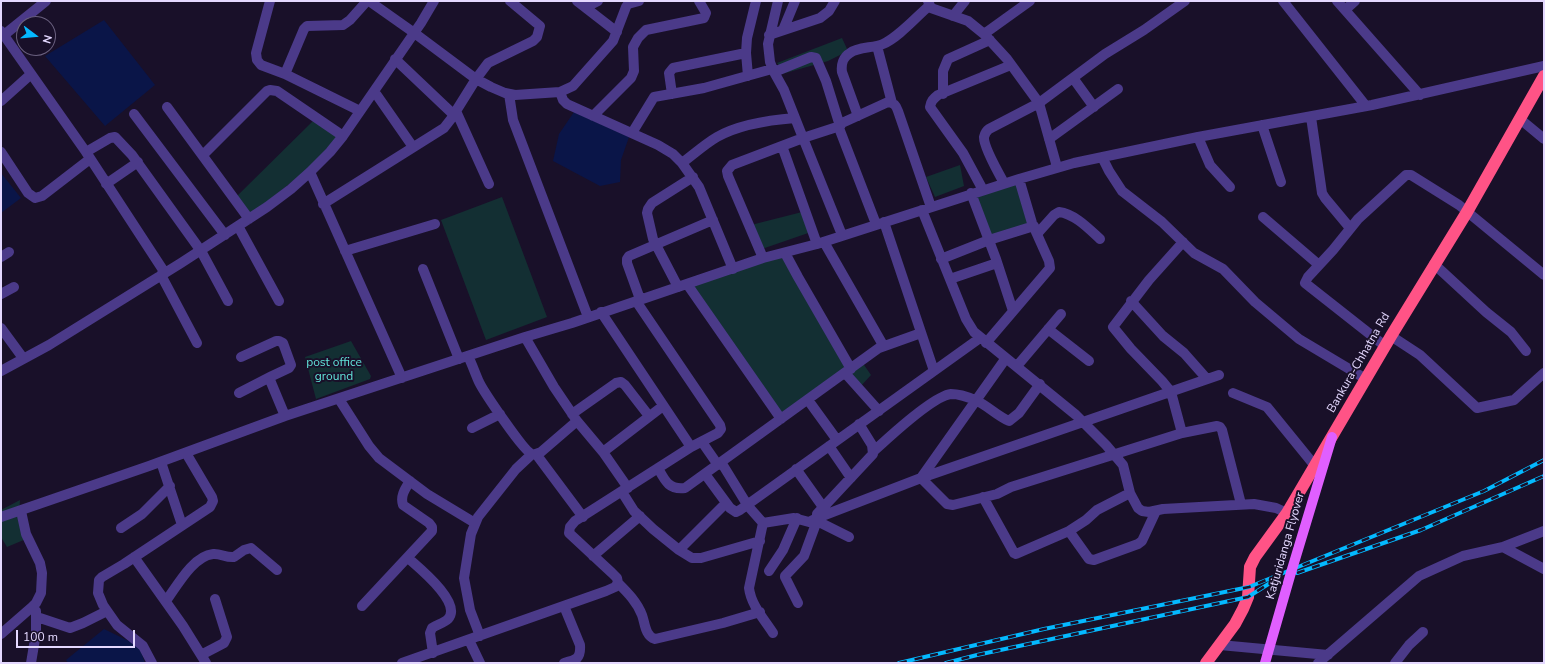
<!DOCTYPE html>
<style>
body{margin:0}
#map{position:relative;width:1545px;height:664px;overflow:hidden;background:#191029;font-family:"Nunito Sans",sans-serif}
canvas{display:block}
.frame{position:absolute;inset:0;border:2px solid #e4d8ff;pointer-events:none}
.north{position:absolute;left:16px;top:16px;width:40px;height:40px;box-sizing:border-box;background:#191029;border:1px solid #6a607f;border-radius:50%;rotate:106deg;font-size:11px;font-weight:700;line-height:16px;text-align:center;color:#e4d8ff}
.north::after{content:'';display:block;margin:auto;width:14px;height:18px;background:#04b9ff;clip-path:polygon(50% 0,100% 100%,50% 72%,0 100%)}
.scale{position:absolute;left:16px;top:630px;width:119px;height:18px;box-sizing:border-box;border:2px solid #e4d8ff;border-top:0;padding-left:5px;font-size:12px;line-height:14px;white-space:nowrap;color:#e4d8ff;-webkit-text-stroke:3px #191029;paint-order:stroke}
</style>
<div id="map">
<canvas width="1545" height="664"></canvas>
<div class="frame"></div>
<div class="north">N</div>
<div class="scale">100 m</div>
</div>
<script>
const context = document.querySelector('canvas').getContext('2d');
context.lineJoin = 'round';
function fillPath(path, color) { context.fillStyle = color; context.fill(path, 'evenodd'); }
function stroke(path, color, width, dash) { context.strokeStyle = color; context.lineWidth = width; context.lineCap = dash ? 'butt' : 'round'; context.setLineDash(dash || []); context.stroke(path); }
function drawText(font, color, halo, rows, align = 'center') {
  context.font = font + ' "Nunito Sans",sans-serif'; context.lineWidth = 4; context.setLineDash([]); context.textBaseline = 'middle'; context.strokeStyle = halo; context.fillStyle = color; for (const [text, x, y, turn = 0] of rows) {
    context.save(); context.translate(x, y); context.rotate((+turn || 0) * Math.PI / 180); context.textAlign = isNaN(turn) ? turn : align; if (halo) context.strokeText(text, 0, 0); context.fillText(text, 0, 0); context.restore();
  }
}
const green = new Path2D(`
 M842,38L848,51L828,61L782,74L781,68L777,63Z
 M314,120L339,136L308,169L249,216L236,197Z
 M960,165L964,186L935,197L926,177Z
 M1018,181L1032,225L990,238L970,191Z
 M502,197L547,317L486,340L441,220Z
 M806,211L814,231L759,250L751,225Z
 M782,250L847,368L782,415L687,280Z
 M351,341L371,376L370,379L316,399L305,357Z
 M862,362L871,375L860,387L847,373Z
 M20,500L19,514L26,539L7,547L1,537V510Z`);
const water = new Path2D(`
 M104,20L155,85L105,126L45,56Z
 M574,112L629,137L621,160L620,182L600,186L553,161L559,134Z
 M1,173L21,198L1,213Z
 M104,629L139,646L145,663H68L66,660Z`);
const minor = new Path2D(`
 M270,1L256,53L257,60L261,65L285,74L360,111
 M369,1L413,32L476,79L491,87L505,93L515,95L560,92L573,86L613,41L626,7L628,4L639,1
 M577,1L617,32
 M928,1L931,8L968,21L984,34L1007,59L1039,103L989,129C986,131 985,133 984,137C983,146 999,174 1004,183
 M1283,1L1366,106
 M1337,1L1420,95
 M586,7L598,1
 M1345,10L1355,1
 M953,16L965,1
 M783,30L795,1
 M1,31L86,152L165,273
 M984,34L1030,1
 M4,35L46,1
 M769,35L820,18L829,11L835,1
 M877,46L892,103
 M395,59L454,115
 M774,72L811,57L816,58L826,81L840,126L803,138L784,90L774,72L770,62L768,44L778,1
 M285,74L304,29L307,26L343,25L350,20L367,1
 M748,76L746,53L747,38L756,1
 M1073,78L1094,107
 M374,91L413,147
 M560,92L563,100L567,104L658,145L673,154L682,163L699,187L733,269
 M509,94L513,120L588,317
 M672,94L669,73L673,68L746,53
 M943,94V71L948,59L990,40
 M1,101L30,75
 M167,107L249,219
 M456,111L489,184
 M134,114L225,235
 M593,116L631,78L634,71L633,47L638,38L646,30L704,18L706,13L699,1
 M858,116L842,72C841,65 843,57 850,53C857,47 874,48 883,44C899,37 916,17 929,6
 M1311,117L1322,193L1325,198L1350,228
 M1520,119L1544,139
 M1262,125L1281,182
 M632,133L654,97L704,88L772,69
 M1198,137L1210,165L1230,187
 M1049,139L1118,89
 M782,146L817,244
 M1,152L28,193L35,198L42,196L90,159
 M86,152L110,138L115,137L132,155L201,251L228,301
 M203,155L267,91L270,90L277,91L343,136
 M1102,157L1109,171L1122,191L1162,222L1194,253L1223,269L1255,302L1299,339L1366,379
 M682,163C694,154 705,144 717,137C740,124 769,120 795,118
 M1057,167L1039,103L1105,54L1144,30L1185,1
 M310,172L402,378
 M106,184L138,162
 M983,190L963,153L930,107C931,101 933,99 938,95L1011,65
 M971,193L996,259L1013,311
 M323,204L444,128L451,119L476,79L488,63L533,41L537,37L540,26L510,1
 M922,210L966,319L974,332L1076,415L1106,445L1123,465L1130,493L1138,508L1142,511L1149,512L1163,509L1254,504L1276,508L1287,513
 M1263,217L1319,265
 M884,222L934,371
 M876,224L839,128L842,123L888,102C894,103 896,105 898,111L931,207
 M238,226L279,301
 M1037,234L1054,215L1059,212C1075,214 1089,229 1100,239
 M345,251L435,224
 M785,253L798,277L851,369
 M1,257L9,252
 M763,258L728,176L727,171L732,165L803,138L842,235
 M941,259L989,240L1034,226
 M1434,264L1486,312L1511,332L1526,351
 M423,269L459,359
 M161,275L197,343
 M950,279L997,263
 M687,284L781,419
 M678,287L653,239L647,213L648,209L652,203L693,177
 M1,294L14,287
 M640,299L627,263V259L629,256L713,220
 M636,301L720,425L721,429L718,433L691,447
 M1131,301L1163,336L1184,353L1207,379
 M1,328L23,358
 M1048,329L1089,361
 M1391,336L1420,355L1477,408L1514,400L1544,373
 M986,343L1050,268L1049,261L1032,223L1019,179
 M1385,346L1305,283L1308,277L1333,250L1358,219L1406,175H1411L1459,205L1544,275
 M879,348L921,333
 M468,356C472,364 475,373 479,382C484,392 524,452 532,454C535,455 538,453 541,452L577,421L554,387L525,337
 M241,357L276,341H279L283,343L291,365L289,368L272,376L270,380L285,416
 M1006,358L921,478L947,504L953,505L997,494L1011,487L1182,433L1217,426L1220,427L1222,430L1241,504
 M1017,366L1061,314
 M1,371L49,345L181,263L267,207L291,189L310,172L330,152L343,136L421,23L434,1
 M845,373L879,411
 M239,393L272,376
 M1233,393L1267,407L1315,466
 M339,399L369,446L379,458L427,494L475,523
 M808,400L837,440
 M572,414L616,383L621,382L625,385L649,416
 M577,421L603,452L628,488
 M859,424L872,445L873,454L817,514V518L921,478L1219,375
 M472,428L500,414
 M1182,433L1171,392L1162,381L1131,349L1113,327L1149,280L1183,242
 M702,442L718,465
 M829,446L851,478
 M874,451C888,438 933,396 951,394C958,394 968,397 975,400C987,405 997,416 1009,421L1019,413L1040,384
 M603,452L663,406
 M536,454L583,517
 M161,462L182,525
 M721,462L748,506L763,523L794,518L809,522L817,518
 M658,468C665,481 669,490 685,488L883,345L824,242
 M796,469L823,507
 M705,474L730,508L736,512L740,510L980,338
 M622,492L634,511L653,529L679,550L692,558H701L760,541
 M983,497L1014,553L1016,554L1069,531L1086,520L1097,510L1130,493
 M1,517L149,466L285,416L525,337L572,323L763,258L817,244L1019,179L1074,163L1198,137L1372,105L1544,66
 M817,521L849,537
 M763,523L749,588C751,605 764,619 773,633
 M121,528L142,514L170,486
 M1069,531L1089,559L1094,560L1138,544L1142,541L1156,511
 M1503,547L1544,569
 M679,550L726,503
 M593,556L640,516
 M134,557L183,626L206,663
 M408,558C418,567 463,603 448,619C444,623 436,625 432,628L430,633L433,653
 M769,571L783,550L797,518
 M618,583C628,593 637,602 642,615C645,623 645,636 655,639L723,623L760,612
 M166,601C177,586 193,556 213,554C220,553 226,558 234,557L244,550L251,548L277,570
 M798,603L785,577V576L804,556L818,518
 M362,606L432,531V527L429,523L403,505C400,496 405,489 410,481
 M37,617L70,628L83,623L107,611
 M1,634L32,607L36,603L41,593L42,573L40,563L26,534L21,511
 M480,636L470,610L464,578L471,534L478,517L516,469L532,454
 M469,640L480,663
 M1220,645L1328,655
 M201,655L224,643L227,637L215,599
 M31,663L36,633V611
 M152,663L143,646L117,625L103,605L98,593L99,580L102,577L124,564L210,507L213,501L212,497L186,453
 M402,663L606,591L615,587L618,583L617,578L612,573L569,533L570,527L575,521L691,447L601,312
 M564,663C576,660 581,659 580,645L564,606
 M1318,663L1419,576L1463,556L1503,547L1544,531
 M1395,663L1409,645L1423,632`);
const highway = new Path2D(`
 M1206,663L1235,624L1243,609L1248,597L1250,567L1255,557L1287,513L1391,336L1467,212L1544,76`);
const rail = new Path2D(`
 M1297,573L1421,530L1544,476
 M899,663L1044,629L1249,587L1484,491L1544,460
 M946,663L977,655L1248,597L1270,583`);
const majorBridge = new Path2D(`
 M1265,663L1290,576L1332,437`);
const parkNames = [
 ["post office",334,363],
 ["ground",334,377]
];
const streetNames = [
 ["Bankura-Chhatna Rd",1359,363,-60],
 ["Katjuridanga Flyover",1286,546,-74]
];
fillPath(green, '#132f33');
fillPath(water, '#0a1548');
stroke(minor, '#4b3a89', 10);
stroke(highway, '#ff5386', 12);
stroke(rail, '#04b9ff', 4);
stroke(rail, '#191029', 2.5, [8]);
stroke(majorBridge, '#e05fff', 10);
drawText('12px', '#61e3d9', '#191029', parkNames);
drawText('12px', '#e4d8ff', '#191029', streetNames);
</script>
